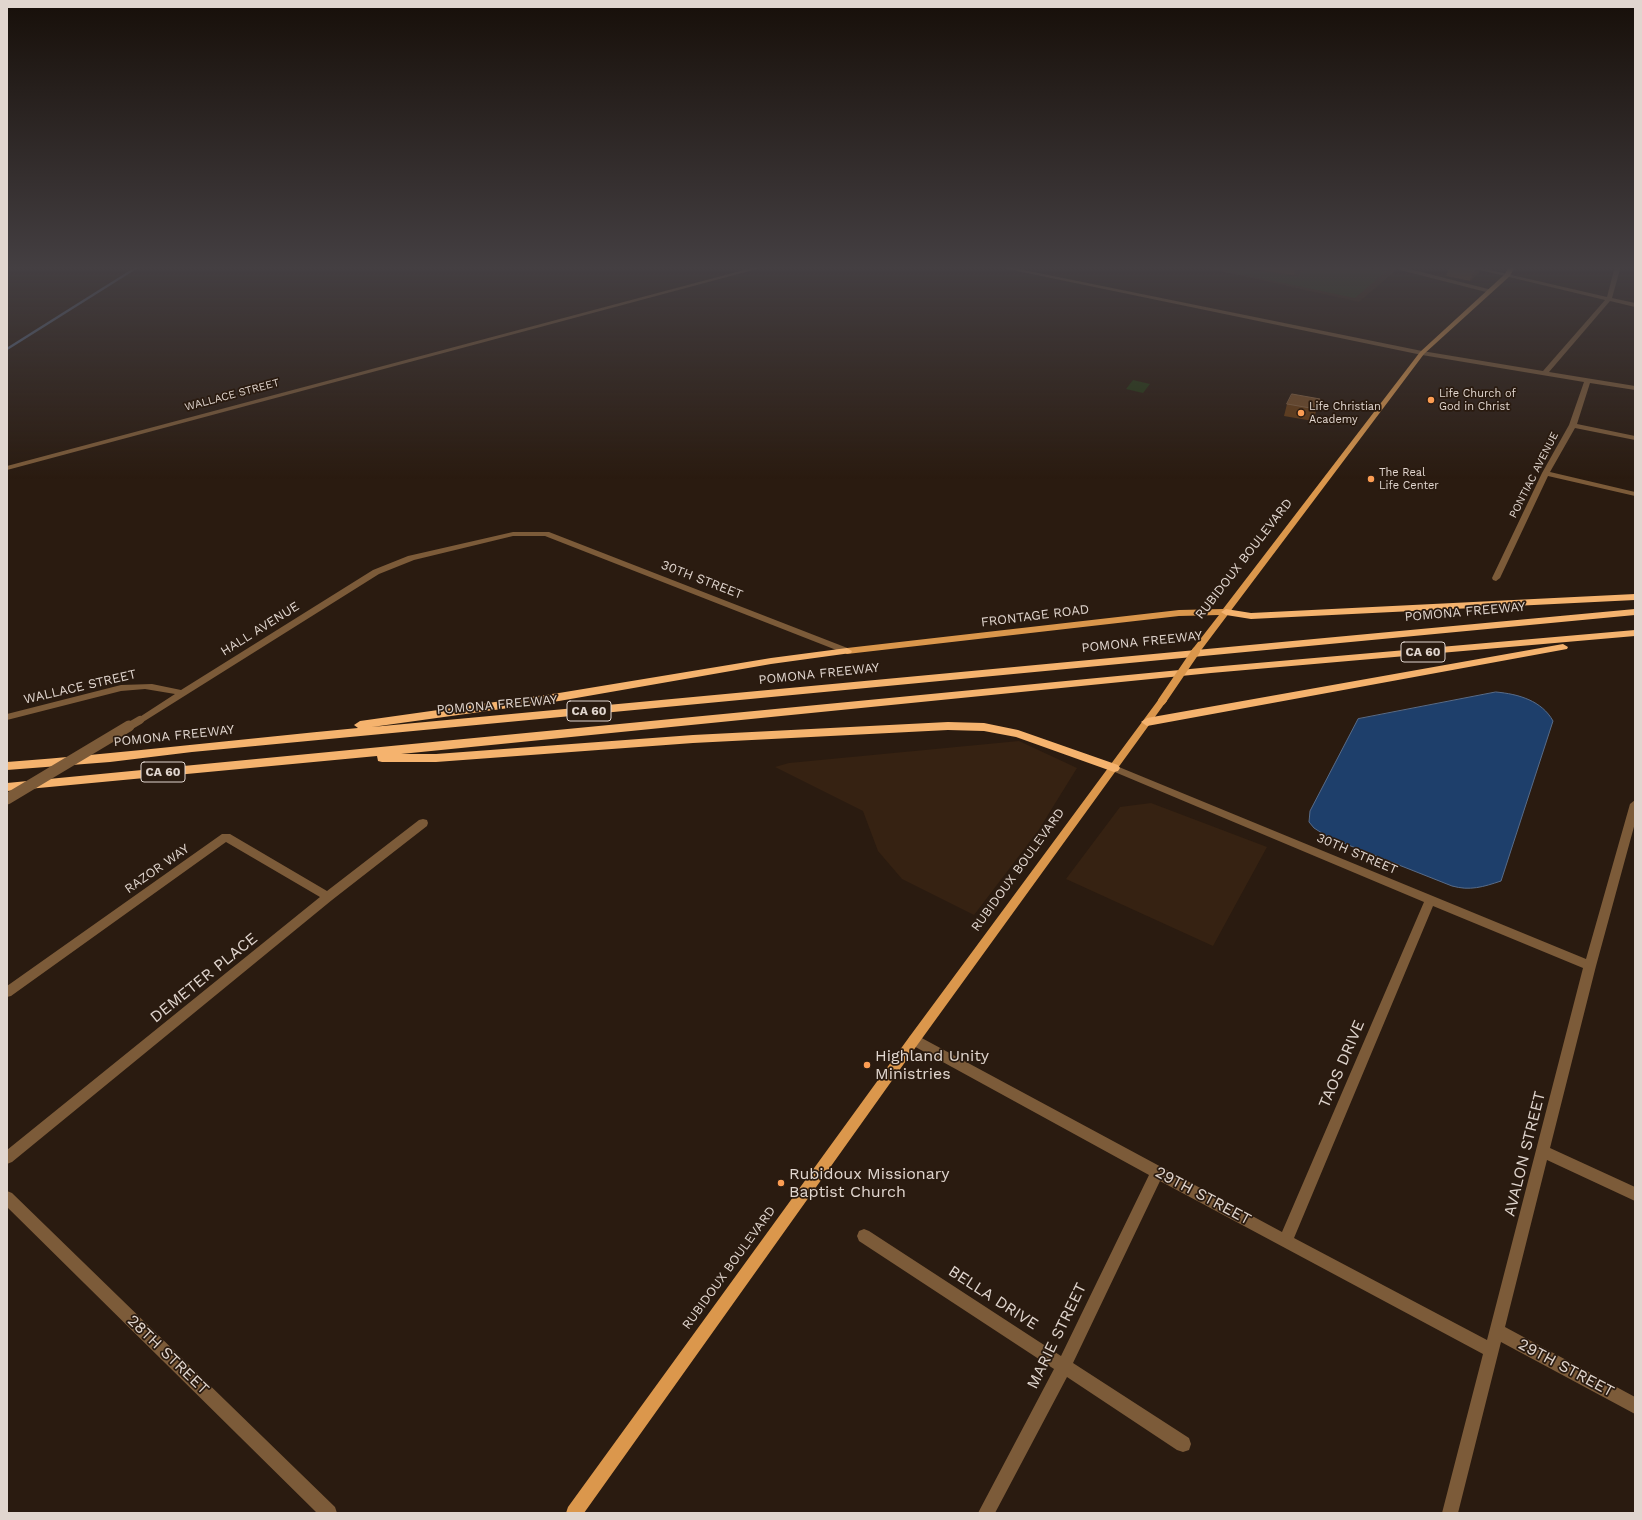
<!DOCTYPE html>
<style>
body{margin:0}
#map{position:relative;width:1642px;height:1520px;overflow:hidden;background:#2a1b10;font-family:"Work Sans",sans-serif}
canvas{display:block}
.frame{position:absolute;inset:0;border:8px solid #e1d6cf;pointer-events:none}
</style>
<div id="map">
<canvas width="1642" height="1520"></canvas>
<div class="frame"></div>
</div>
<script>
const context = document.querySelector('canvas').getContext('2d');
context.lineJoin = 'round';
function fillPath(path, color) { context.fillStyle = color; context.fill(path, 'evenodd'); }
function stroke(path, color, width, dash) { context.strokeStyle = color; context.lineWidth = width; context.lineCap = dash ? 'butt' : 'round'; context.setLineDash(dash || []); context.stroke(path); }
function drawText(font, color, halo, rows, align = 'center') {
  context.font = font + ' "Work Sans",sans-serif'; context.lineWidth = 3.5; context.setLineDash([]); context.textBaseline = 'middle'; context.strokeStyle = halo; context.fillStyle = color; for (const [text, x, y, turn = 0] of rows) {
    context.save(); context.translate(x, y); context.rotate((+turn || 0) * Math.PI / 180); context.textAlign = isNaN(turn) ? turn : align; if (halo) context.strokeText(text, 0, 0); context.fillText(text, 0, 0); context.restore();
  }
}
const built = new Path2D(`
 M1197,266H1401L1359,302Z
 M1019,741L1077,768L1038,831L974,915L902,879L878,851L863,811L775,767L789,763Z
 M1151,803L1267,847L1213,946L1066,879L1120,807Z`);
const green = new Path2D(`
 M1228,266L1298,277L1305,266L1332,269L1357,266L1386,271L1355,298L1226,271Z
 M1133,380L1150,384L1143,393L1126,389Z`);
const water = new Path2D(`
 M1496,692C1519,694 1542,701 1553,721L1501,881C1483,887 1470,891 1452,886L1328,837L1314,828L1309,822L1310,811L1358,719Z`);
const stream = new Path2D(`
 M7,349L139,266`);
const minor = new Path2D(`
 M759,266H768L7,470V466Z
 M993,266H1004L1422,351L1543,371L1605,300L1463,266H1473L1607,297L1615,266H1621L1612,298L1635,303V307L1610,301L1549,372L1635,386V390L1590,383L1577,424L1635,436V440L1575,428L1550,472L1635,492V496L1548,476L1500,578L1496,581L1493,580L1492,578L1542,473L1569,425L1584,382L1422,355Z
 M1402,267L1492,290L1493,291L1490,293L1400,270L1399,269Z
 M513,532H549L850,649L852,651L847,654L844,653L545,536H513L414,560L379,574L143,722H137L135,720L175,694L145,689L121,691L7,720V714L121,685L152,684L181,690L373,570L408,556Z
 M1114,765L1586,959L1630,804L1635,800V823L1596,966L1550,1148L1635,1187V1201L1547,1160L1505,1327L1635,1397V1414L1501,1342L1458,1513H1442L1483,1354L1160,1181L1073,1363L1189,1438L1191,1444L1189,1450L1183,1452L1177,1450L1067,1377L995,1513H978L1054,1369L859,1241L857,1236L859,1231L864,1229L869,1231L1061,1356L1149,1175L910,1044L908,1040L910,1036L914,1035L918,1036L1282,1232L1424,902L1110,770L1109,768L1110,766ZM1433,906L1583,968L1487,1340L1294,1238Z
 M423,819L427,820L428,823L427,826L332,900L12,1162L7,1164V1150L320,897L226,842L11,996L7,997V986L222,834H230L327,891L419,820Z
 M7,1191L12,1193L335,1507L337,1513H317L7,1207Z`);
const major = new Path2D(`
 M1509,266H1515L1510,276L1424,354L1199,653L1196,654L1191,651L1219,615L1179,616L847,654L842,651L847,648L1179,610L1223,609L1420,352L1505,274Z
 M1162,698L1165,699L1167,701L1165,703L918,1044L584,1513H566L568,1507L910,1036L1159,699Z`);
const highway = new Path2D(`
 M1635,594V600L1251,619L1226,615L1221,612L1226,609L1251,613Z
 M1635,609V615L192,752L110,762L7,770V762C124,753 241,739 358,728L354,725L360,721L559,693L771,658L847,648L852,651L851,653L771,664L559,701L372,727Z
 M1635,630V636L1211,673L401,754H436L693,735L948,722L984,723L1018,730L1118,765L1120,768L1118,771L1114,772L1016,737L984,731L948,730L693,743L436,762H382L378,761L377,756L7,791V783L1211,667Z
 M1563,644L1568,647L1567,649L1147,726L1141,722L1147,718Z`);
const minorBridgeFar1 = new Path2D(`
 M128,727L140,720`);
const minorBridge = new Path2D(`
 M7,799L129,726`);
const majorBridge = new Path2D(`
 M1162,701L1196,651`);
const wall = new Path2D(`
 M1235,266H1296L1294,275Z
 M1450,266H1482L1479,272L1470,281L1446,276Z
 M1320,399L1313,421L1284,416L1287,404Z`);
const shadedWall = new Path2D(`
 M1479,266H1482L1479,272L1470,281L1474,271Z`);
const building = new Path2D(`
 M1453,266H1479L1474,271Z
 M1292,394L1320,399L1316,409L1287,404Z`);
const markers = [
 [1431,400,4,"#fc9d53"],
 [1301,413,4,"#fc9d53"],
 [1371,479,4,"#fc9d53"],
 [867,1065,4,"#fc9d53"],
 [781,1183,4,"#fc9d53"]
];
const farPoinames = [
 ["Life Church of",1439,394],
 ["God in Christ",1439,407],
 ["Life Christian",1309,407],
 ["Academy",1309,420],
 ["The Real",1379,473],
 ["Life Center",1379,486]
];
const farStreetnames = [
 ["WALLACE STREET",232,395,-15],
 ["PONTIAC AVENUE",1534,475,-63]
];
const shields = [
 [1423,652,44],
 [589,711,44],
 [163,772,44]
];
const shieldNames = [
 ["CA 60",1423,652],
 ["CA 60",589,711],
 ["CA 60",163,772]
];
const streetNames = [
 ["RUBIDOUX BOULEVARD",1244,559,-52],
 ["30TH STREET",702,580,21],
 ["POMONA FREEWAY",1465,612,-5],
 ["FRONTAGE ROAD",1035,616,-7],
 ["HALL AVENUE",260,629,-32],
 ["POMONA FREEWAY",1142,642,-6],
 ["POMONA FREEWAY",819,674,-6],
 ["WALLACE STREET",80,687,-13],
 ["POMONA FREEWAY",497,705,-5],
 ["POMONA FREEWAY",174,736,-6],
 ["30TH STREET",1357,854,23],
 ["RAZOR WAY",157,869,-35],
 ["RUBIDOUX BOULEVARD",1018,870,-54],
 ["RUBIDOUX BOULEVARD",729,1268,-54]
];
const nearStreetnames = [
 ["DEMETER PLACE",204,978,-39],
 ["TAOS DRIVE",1342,1064,-67],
 ["AVALON STREET",1525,1154,-76],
 ["29TH STREET",1203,1196,28],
 ["BELLA DRIVE",993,1298,33],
 ["MARIE STREET",1057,1336,-64],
 ["28TH STREET",168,1355,44],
 ["29TH STREET",1566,1368,28]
];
const nearPoinames = [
 ["Highland Unity",875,1056],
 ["Ministries",875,1074],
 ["Rubidoux Missionary",789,1174],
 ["Baptist Church",789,1192]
];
fillPath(built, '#362212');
fillPath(green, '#243813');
fillPath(water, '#1e3f6b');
stroke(water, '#586c89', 1);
stroke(stream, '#586c89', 2.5);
fillPath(minor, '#7c5b39');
fillPath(major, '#db974c');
fillPath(highway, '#f5b36e');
stroke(minorBridgeFar1, '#7c5b39', 8);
stroke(minorBridge, '#7c5b39', 11);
stroke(majorBridge, '#db974c', 8);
fillPath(wall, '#673c13');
fillPath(shadedWall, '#492809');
fillPath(building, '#744c27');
stroke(building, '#856242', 1);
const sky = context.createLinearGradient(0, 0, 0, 479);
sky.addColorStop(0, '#170f09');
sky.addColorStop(0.56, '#443f42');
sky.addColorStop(1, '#443f4200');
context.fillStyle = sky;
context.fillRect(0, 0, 1642, 479);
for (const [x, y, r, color] of markers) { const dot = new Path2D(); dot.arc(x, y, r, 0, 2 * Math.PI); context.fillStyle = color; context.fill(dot); stroke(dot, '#2a1b10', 1.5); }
drawText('11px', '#e1d6cf', '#2a1b10', farPoinames, 'left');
drawText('11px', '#e1d6cf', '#2a1b10', farStreetnames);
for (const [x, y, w] of shields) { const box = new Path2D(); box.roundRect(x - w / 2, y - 10, w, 20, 3); context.fillStyle = '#2a1b10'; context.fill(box); stroke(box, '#e1d6cf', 1); }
drawText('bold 12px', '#e1d6cf', null, shieldNames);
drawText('13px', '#e1d6cf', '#2a1b10', streetNames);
drawText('16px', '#e1d6cf', '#2a1b10', nearStreetnames);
drawText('16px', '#e1d6cf', '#2a1b10', nearPoinames, 'left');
</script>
